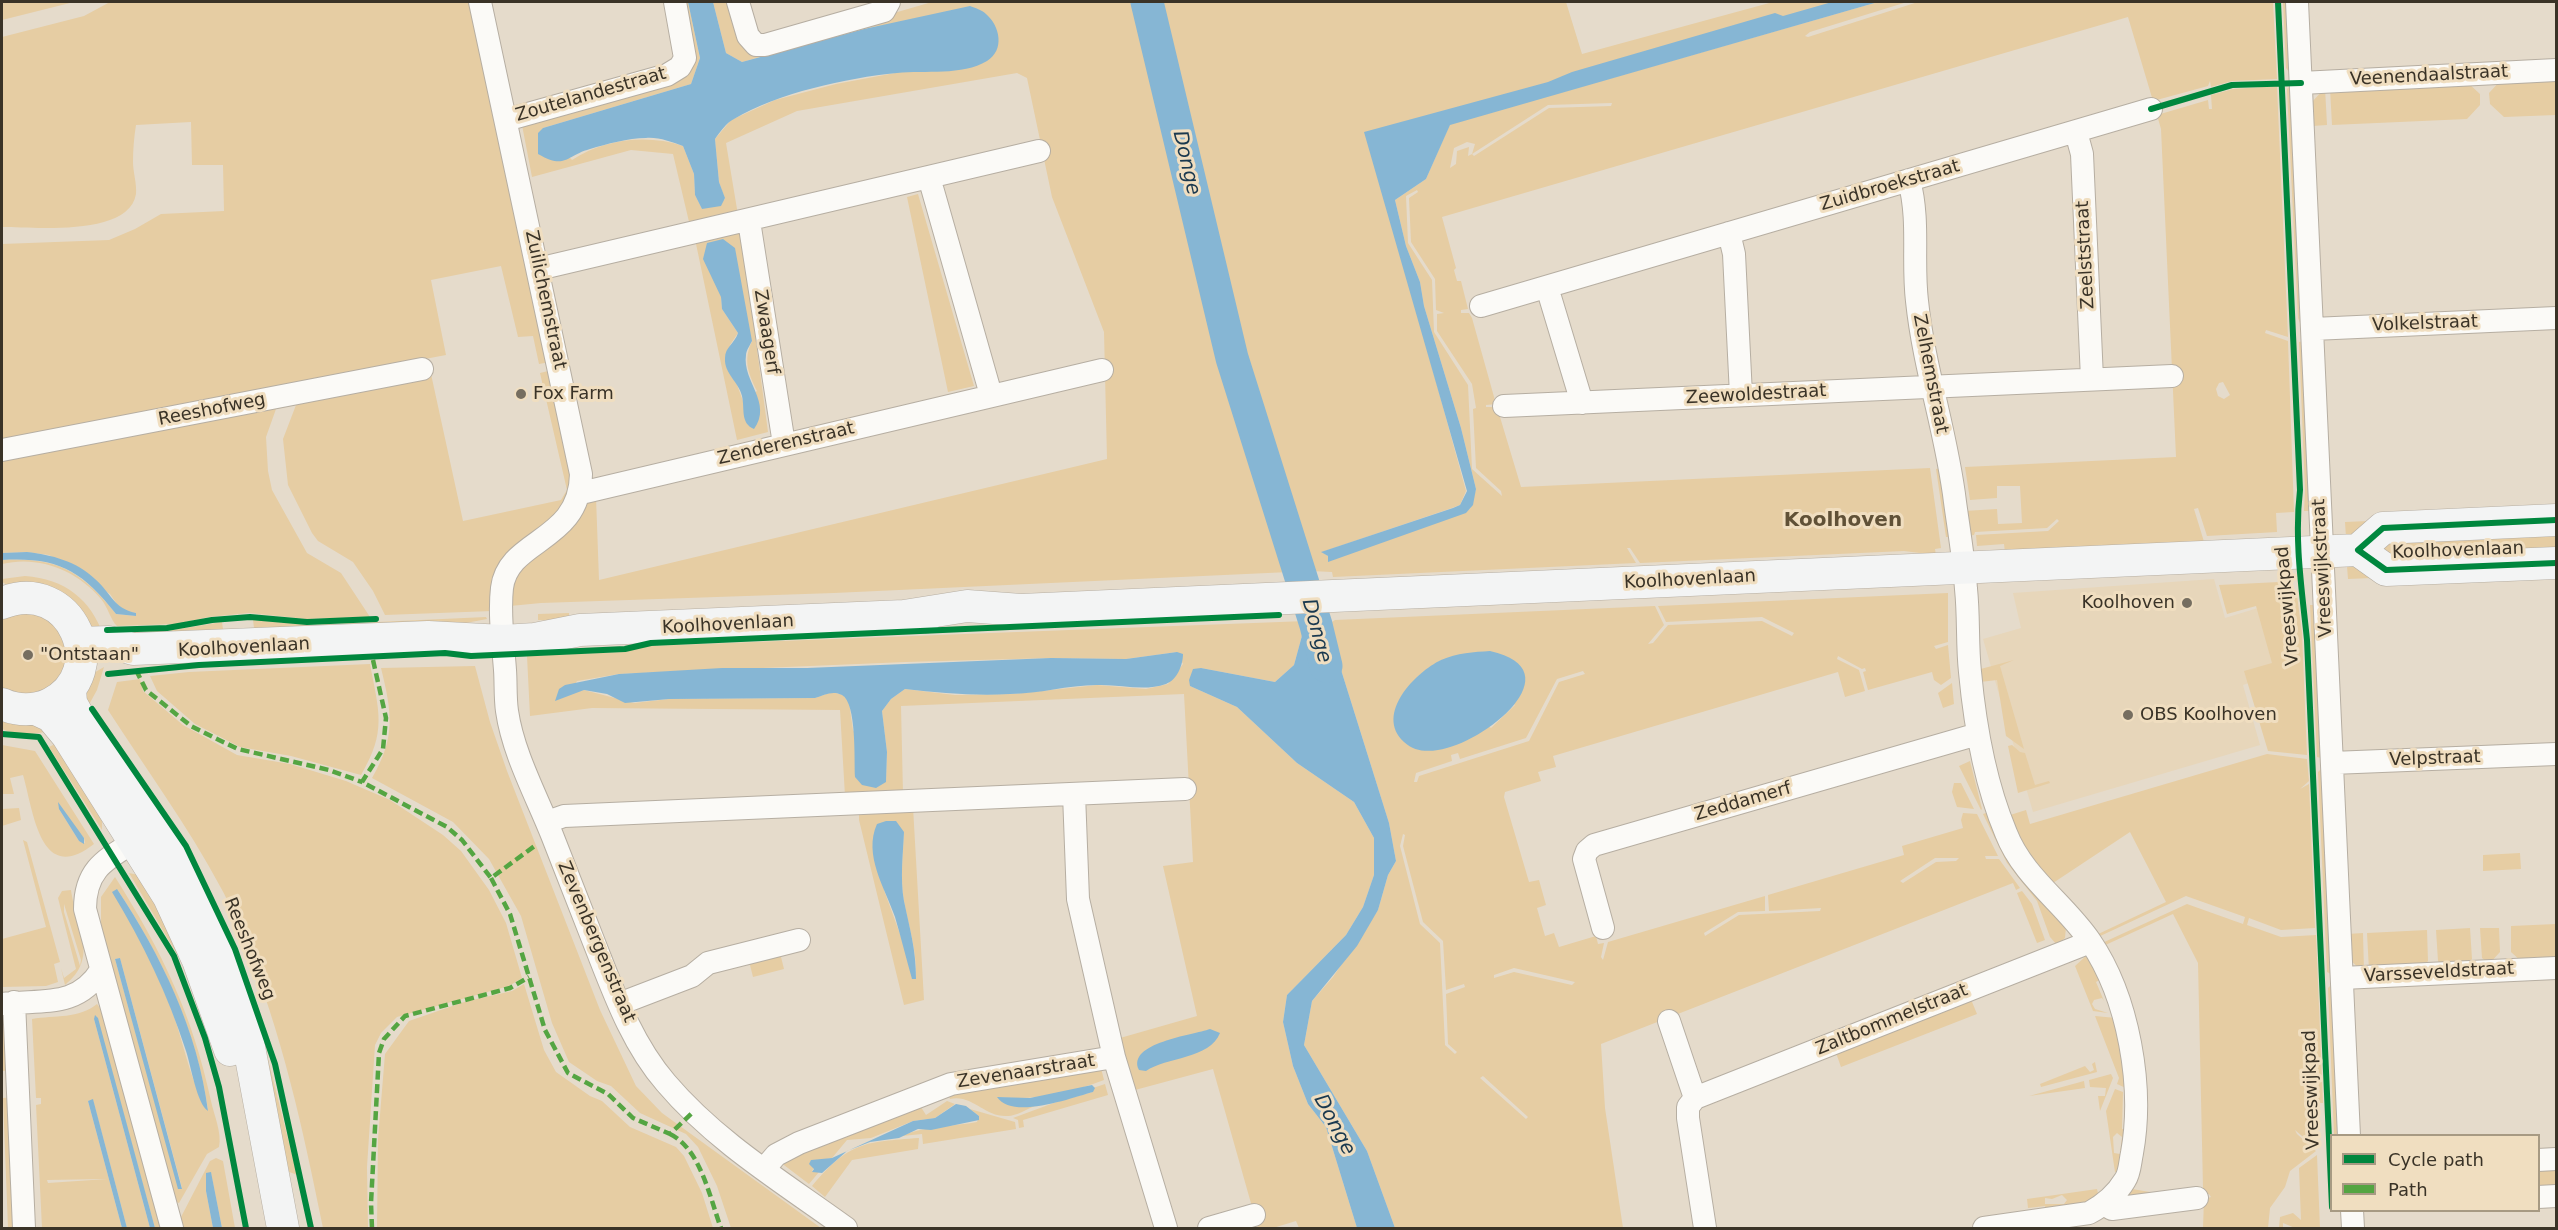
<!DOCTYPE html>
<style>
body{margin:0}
#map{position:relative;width:2558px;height:1230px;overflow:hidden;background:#e5dbcb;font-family:"DejaVu Sans",sans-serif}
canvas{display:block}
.frame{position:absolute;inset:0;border:3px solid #3a3327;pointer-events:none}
.legend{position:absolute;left:2330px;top:1134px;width:210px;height:78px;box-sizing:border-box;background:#f0dec0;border:2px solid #a79a83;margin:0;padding:8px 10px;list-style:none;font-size:18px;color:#3a3327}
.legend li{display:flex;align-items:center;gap:12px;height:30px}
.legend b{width:30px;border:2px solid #a79a83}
</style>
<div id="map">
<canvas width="2558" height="1230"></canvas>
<div class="frame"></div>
<ul class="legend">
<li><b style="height:8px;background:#00873e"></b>Cycle path</li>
<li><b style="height:8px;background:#54a542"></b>Path</li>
</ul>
</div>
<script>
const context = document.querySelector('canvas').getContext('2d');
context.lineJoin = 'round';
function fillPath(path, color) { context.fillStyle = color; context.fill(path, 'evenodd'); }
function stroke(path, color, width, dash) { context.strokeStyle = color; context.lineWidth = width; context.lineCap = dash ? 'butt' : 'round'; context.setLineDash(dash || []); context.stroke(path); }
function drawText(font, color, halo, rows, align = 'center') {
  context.font = font + ' "DejaVu Sans",sans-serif'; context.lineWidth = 6; context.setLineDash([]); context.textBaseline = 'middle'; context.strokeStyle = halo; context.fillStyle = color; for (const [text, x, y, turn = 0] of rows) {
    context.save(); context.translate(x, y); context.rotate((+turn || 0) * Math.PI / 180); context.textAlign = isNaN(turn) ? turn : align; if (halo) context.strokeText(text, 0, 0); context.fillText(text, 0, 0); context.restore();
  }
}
const built = new Path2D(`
 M2214,579L2225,618L2258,608L2277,674L2243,685L2260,745L2033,812L1983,639L2021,628L2013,593Z`);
const green = new Path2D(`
 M2,2H74L2,20Z
 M110,2H471L550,362L539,364L533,336L518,337L501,266L431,280L446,355L2,439V244L109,240L135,229L161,214L224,211L223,165H192L191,122L136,125C134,137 133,150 133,162C133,172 137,184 136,194C129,237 33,227 2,227V37L84,16Z
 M682,2H688L700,58L691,84L543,128L572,160C604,139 647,134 683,146L694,174L695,195L702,209L725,199L719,182L715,139L731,120L775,100L836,84L895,73L916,19L864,29L742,62L726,53L713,2H733L749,55L932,2H1566L1582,54L1773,2H1836L1368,133L1466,491L1460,505L1452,508L1322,552L1328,556V561L1470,509L1476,489L1461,428L1424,306L1420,282L1406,246L1395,200L1426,179L1450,124L1878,2H1907L1810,32L1805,36L1808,37L1918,2H2273L2277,79L2232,81L2211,87L2210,81L2208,86L2153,101L2128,17L1442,217L1456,268L1454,270L1457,281H1461L1468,309L1461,310V313H1469L1472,318L1496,404L1486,405V407H1497L1521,487L1930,468L1941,548L1935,549L1936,555L1904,551L1640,563L1630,548H1627L1636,563L1333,577L1332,572L1311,571L834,593L541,603L510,606L516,567L588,498L596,497L599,580L1107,459L1104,332L1052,197L1027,78L1017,73L797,111L726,143L738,215L690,226L673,154L631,150L532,177L522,125L681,77ZM1612,103L1611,106L1549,108L1474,156L1472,154L1548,105ZM1467,142L1475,144L1472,154L1468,156L1469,147L1457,151L1456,164L1450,168L1454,148ZM1417,190L1418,192L1409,198L1411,242L1435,279L1436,310L1444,313L1437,314V331L1472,384L1476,408L1473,409L1476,468L1501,491L1502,496L1472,469L1468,385L1434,332L1432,280L1408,243L1406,196Z
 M2283,2H2290L2291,74L2286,68Z
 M2556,78V115L2504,117L2490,104L2489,93L2501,80Z
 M2467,82L2480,94V105L2467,119L2332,125L2330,88Z
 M2291,85L2300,323L2298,318L2287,89Z
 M2277,86L2288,337L2266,330L2265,333L2288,341L2294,512L2276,513L2277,532L2207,536L2198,508L2194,509L2205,545L2005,553L2004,544L1977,546L1976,535L2048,531L2059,521L2057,519L2047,528L1975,532L1974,535L1967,536L1964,511L1997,509L1998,524L2022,523L2020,486H1997V498L1970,500L1965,467L2176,457L2161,129L2157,115L2208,100L2209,109H2212L2211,95L2233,89ZM2223,382L2230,395L2224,399L2218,396L2216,389L2219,383Z
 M2325,88L2327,125L2312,126L2311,103Z
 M918,194L974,386L948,392L907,197Z
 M741,229L768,432L737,440L695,239ZM721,297L752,341C743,360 748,373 757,391L743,401L736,382L731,376L730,345L738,333L722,309Z
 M2305,341L2313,511H2304L2305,490L2299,342Z
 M552,370L573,492L492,611L385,615L373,591L353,562L318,541L312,533L288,485L283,439L296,405L276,409L266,437L268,471L272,490L307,553L341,573L370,617L306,619L249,613L209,617L176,624L117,626C111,621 108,607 101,599C77,570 38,555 2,564V560C58,557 81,571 116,614L136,616V613L121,610L110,594L49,555L27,552L2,553V455L431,374L463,521L561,500L567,490L540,373Z
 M1942,468L1951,537H1946L1936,469Z
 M2369,521L2356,533L2346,537L2345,522Z
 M2556,525V558L2386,565L2372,553L2384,532Z
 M2347,566L2356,567L2372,578L2348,579Z
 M25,576C65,579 91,599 104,637L2,582V579Z
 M2279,582L2292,595H2297L2302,633L2307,755L2268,751L2244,671L2272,663L2256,606L2227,614L2219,585Z
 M1948,593V642L1934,646L1936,649L1948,645L1951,678L1941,685L1934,680L1932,672L1868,690L1863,672L1866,671L1865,668L1862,669L1838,656L1837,659L1859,670L1865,691L1845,697L1838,672L1553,756L1556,767L1538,772L1541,781L1505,792L1504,797L1529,882L1539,880L1546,905L1537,908L1545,936L1554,933L1559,947L1596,936L1598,944L1604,943L1601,957L1603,960L1608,942L1765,896V911L1738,912L1704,933L1705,936L1739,915L1820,911L1821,908L1769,911L1768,895L1904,855L1902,846L1963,828L1961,820L1963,813L1977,814L1998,856H1985L1986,859H1999L2020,888L2016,890L2013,883L1601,1044L1605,1108L1623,1228H1395L1367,1151L1304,1045L1312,1001L1333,977L1378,910L1388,875L1396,861L1389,823L1327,625L1335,620L1655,606L1664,625L1648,644L1653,643L1668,625L1762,621L1792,636L1794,633L1762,617L1666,622L1658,606ZM1441,660L1515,705L1491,728L1417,677ZM1583,671L1585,674L1559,682L1529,741L1419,776L1417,782H1414L1416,773L1452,761L1451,755L1458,753L1460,759L1526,738L1557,679ZM1403,834L1405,835L1403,846L1423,922L1443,941L1446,990L1464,984L1465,987L1446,994L1448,1044L1457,1052L1455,1054L1445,1045L1440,943L1420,924L1400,846ZM1935,858H1959L1956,861L1936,862L1903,883L1900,881ZM1514,968L1575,982L1572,985L1514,972L1494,978V975ZM1483,1076L1528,1117L1526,1119L1480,1078Z
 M2310,605H2317L2325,759L2317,757Z
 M11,612L52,616L73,658L46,697L2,693V616Z
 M569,613V621L538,620V614Z
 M486,617L487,619L455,625L254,628L253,620L312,625Z
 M1306,621L1294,665L1275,682L1201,668L1190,686L1237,707L1297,763L1354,802L1374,838V875L1363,907L1346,935L1287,995L1283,1022L1293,1066L1308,1104L1326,1127L1357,1228H1299L1296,1221L1273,1228H1258L1213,1069L1135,1090L1120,1038L1197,1016L1163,866L1193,862L1184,694L901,706L903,794L845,796L840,710L592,708L530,716L527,656L623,652L649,646ZM1177,652L1183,664L1168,684L1146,689L1097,685L1013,694L955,695L905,689L891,699L882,711L887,752L886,782L853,730L849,702L843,695L832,692L815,698L669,699L634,703L584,690L570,693L577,681L619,674L906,662L1051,658L1126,659Z
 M222,622L223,629L200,637L119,632L167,631Z
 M2014,660L2000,666L2024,749L2006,736L1997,680L1980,682L1977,670Z
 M370,664C379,712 387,731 361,775L291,756L240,747L195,724L157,691L150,676L189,672Z
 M475,666L490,722L507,771L600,1010L636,1086L662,1113L821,1228H731L717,1186L698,1147L686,1134L640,1113L611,1086L597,1081L569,1062L552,1023L521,916L489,859L453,822L372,778C396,737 392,713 381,668Z
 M104,667L97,690L86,710L81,705L92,674Z
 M140,679L143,691L183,725L237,755L290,764L346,781L390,800L443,835L461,851L489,890L506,923L522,978L509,986L397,1017L381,1033L375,1045L367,1167L368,1228H323C303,1129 282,1032 243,938C236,922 230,904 221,888C188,826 146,769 108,710L117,682Z
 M1952,683L1954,704L1943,708L1938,693Z
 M2,713L52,730C34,735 19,736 2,729Z
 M57,743L102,820V830L49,747Z
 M2,745L35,751L94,844C40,886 34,813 23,775L10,778L14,794H2ZM59,809L84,838L85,843L79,841Z
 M2012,745L2020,752L2025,753L2035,785L2049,781L2050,783L2018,793L2008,746Z
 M2267,754L2307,759L2309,781L2300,789L2309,784L2315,928L2281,930L2249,918L2247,925L2281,937L2316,935L2323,1103H2314L2316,1148L2295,1130L2297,1134L2316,1151L2290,1171L2285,1187L2270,1208L2268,1228H2203L2204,1199L2211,1197L2209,1194L2124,1200L2132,1189L2162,1194L2203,1188L2198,963L2173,914L2101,947L2100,944L2187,904L2243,924L2245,917L2186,896L2096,938L2094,936L2166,902L2130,832L2053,883L2034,868L2007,816L2026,810L2030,824Z
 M1970,761L1982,809L1981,810L1959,766Z
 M2321,769H2325L2331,974L2327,972L2318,772Z
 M1954,783H1961L1974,809L1957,807L1952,792Z
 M913,807L924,1000L904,1005L859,820V809ZM904,831C903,855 900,878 904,901C909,928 917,951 916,978L884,890Z
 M19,808L21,820L2,826V809Z
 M1989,812L2066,927L2065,938L2057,945L2050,937L2037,901L2007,863L1983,814Z
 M23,840L27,842L60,962L54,964L58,982L46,986L2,987V939L46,927Z
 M2520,853L2521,869L2483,871V855Z
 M129,873L143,876L182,954L178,956Z
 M115,877C162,951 193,1016 211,1101C214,1115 222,1133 219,1147L207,1154L179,1203L176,1202L101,925V897ZM117,889C161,955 197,1031 208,1110C190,1082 184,1043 172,1011C156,969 135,930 117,889ZM120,958L182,1188L179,1189L115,959Z
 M71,890C76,927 100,957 65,985L61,968L64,978L76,969L58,898L62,891ZM64,904L81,960L80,966L64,912Z
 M2022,891L2032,904L2045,940L2037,943L2017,893Z
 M2556,924V961L2523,963L2511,952V926Z
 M2470,928L2472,959L2466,965L2443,966L2438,961L2436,930Z
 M2480,928H2499L2500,952L2489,964L2482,958Z
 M2427,930L2428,961L2423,967L2369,970L2367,933Z
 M2363,933L2364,970H2361L2348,958L2347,934Z
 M779,949L784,969L753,977L748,957Z
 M2086,956L2101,979L2096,982L2104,1001L2102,998L2094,1000L2092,1004L2095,1009L2108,1013L2093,1011L2075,966Z
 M524,984L544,1050L556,1072L590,1096L602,1101L630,1127L676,1147L684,1156L702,1193L713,1228H377L378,1139L385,1054L409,1021L464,1002L512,991Z
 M2332,984L2342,1135H2334L2328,988Z
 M1970,997L1977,1014L1841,1067L1835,1050Z
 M97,1004L102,1011L162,1228H155L96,1016L94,1019L150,1228H127L93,1100L88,1101L122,1228H42L36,1105L41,1104V1098H36L32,1019C55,1015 79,1019 97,1004ZM107,1179L48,1183L47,1180Z
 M2095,1016L2116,1018L2128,1089L2117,1084L2119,1078Z
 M5,1024L12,1070L2,1071V1025Z
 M260,1027L297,1175L287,1171Z
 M2095,1062L2097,1072L2041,1087L2040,1084L2085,1066L2090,1072L2094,1070L2092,1064Z
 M1101,1068L1104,1080C1071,1093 1034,1101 998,1097L1035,1106C1027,1109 1016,1116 1008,1116C985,1118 973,1094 950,1099L948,1093Z
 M2111,1074L2113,1078L2100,1111L2098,1096H2105L2106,1088L2090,1087L2089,1080Z
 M2084,1081L2085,1088L2029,1096Z
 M1105,1084L1108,1095L1023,1120L1024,1127L1019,1128L1018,1120L1013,1118L1059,1101L1093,1092V1088Z
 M2115,1089L2123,1092L2122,1129L2127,1130L2121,1171L2115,1172L2106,1111ZM2117,1133L2122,1137L2120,1154L2114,1153L2113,1137Z
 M14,1097L19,1228H8L3,1098Z
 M947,1101L955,1104L935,1118L913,1121L871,1138L847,1140L832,1158L819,1160L812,1171L819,1172L809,1184L780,1162L919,1104L926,1115Z
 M970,1109L1015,1122L1016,1129L923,1144L922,1134L902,1136C919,1127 956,1126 977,1122L979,1116Z
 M919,1138L918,1149L852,1160L825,1197L812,1186C849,1142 864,1142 919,1138Z
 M2317,1155L2320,1228H2295L2283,1223V1228H2279L2280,1217L2293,1213L2301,1220L2299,1168Z
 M216,1158L223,1161L235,1228H222L211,1173H206V1191L213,1228H183L181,1217L210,1161Z
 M2556,1162V1190L2539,1191L2538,1163Z
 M2097,1189L2099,1198L2088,1204L2046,1212L2045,1206L2028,1208L2027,1199ZM2062,1195L2067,1200L2064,1204H2045V1198L2052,1199Z`);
const water = new Path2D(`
 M688,2H713L726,53L742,62L864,29L970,6C975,8 982,10 986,14C1000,26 1005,50 987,61C962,76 925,70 897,73C846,78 778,93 734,119C726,123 720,132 715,139L719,182L725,198L721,206L702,209L695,195L694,174L683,146C671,142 659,137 646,138C628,138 607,144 590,149C565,156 566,170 538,154V133L543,128L691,84L700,58Z
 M1832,2H1878L1450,125L1426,179L1395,200L1406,246L1420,282L1424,306L1461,428L1476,489L1473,505L1466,513L1328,562V556L1321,552L1453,508L1460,505L1467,491L1364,132L1548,82L1572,72L1775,13L1783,16Z
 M723,239L735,248L752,341C750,345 746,351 746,355C742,381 773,403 754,429C740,423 745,409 742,396C739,382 724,374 725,358C725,347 735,343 738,333L722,309L721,297L703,259L707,243Z
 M27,552C52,555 76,561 95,579C112,594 113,608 136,613V616L116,614C81,570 58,557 2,560V553Z
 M1306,621L1327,625L1389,823L1396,861L1388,875L1378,910L1357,946L1312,1001L1304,1045L1367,1151L1395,1228H1357L1326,1127L1308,1104L1293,1066L1283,1022L1287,995L1346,935L1363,907L1374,875V838L1354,802L1297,763L1237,707L1190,686L1189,680L1193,669L1201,668L1275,682L1294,665Z
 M1490,651C1576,670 1484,744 1438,750C1425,752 1414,751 1404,742C1374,714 1416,672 1441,660C1457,653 1474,652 1490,651Z
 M1177,652L1183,654C1183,665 1177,680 1166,684C1143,692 1121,684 1097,685C1068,685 1039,694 1010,694C975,696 940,693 905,689L891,699L882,711L887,752L886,782L876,788L862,785L855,777C854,761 857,703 842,695C833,690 824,695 815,698L669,699L625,703L607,694L584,690L555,701L559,689L565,685L619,674L722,668H807L1051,658L1126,659Z
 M58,802L84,838V844L79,841L59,809Z
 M886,821H896L904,832C903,855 900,878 904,901C910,930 916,949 916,979H912C906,958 901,937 895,917C885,888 863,855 877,824Z
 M117,889C161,955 198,1031 208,1111C197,1104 191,1066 186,1051C168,995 143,943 112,892Z
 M120,958L182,1189H178L115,959Z
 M95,1015L98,1018L155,1228H150L94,1019Z
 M1210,1029L1220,1033C1210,1059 1166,1057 1146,1071L1139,1070C1126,1043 1193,1035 1210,1029Z
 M1092,1085L1095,1088L1093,1092C1071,1098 1012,1120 997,1097L1030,1098Z
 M93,1099L127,1228H122L88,1101Z
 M956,1104L966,1106L979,1116V1120L931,1130L918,1129L899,1138L870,1142L847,1151L822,1173L812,1172L814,1169L809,1164L811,1160L832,1158L913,1121L935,1118Z
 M211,1172L222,1228H213L206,1191V1173Z`);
const river = new Path2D(`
 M1147,2L1232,358L1316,625L1326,666`);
const street = new Path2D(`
 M480,2L581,474C580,543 508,538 502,588C499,614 503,643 505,670C506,683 505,697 507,711C513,753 536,795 552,835C567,873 582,911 597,950C615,996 633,1045 666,1083C716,1142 784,1183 846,1228
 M738,2L748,36L756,45H765L884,11L889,2
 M2297,2L2349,1136
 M2301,83L2556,70
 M506,120L667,75L680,67L685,58L675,2
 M2076,132L2082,154L2092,379
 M929,177L991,395
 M1909,180C1920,222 1912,259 1917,301C1924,369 1947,434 1955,502C1959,531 1964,560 1966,589C1969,617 1967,645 1970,672C1975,726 1985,783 2006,833C2023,877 2064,903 2090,941C2129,998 2144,1087 2132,1153C2130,1162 2130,1173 2125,1180C2116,1195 2104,1205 2089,1213L1984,1228
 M749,221L784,444
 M1729,233L1734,254L1741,395
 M538,269L1039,151
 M1547,287L1582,403
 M1481,306L2151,109
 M2313,329L2556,318
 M1504,406L2172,376
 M2,450L422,369
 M581,493L1102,370
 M2332,763L2556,754
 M547,822L564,816L1185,789
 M146,834C113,857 85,863 85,909L172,1228
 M1603,928L1584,859L1587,851L1594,845L1978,734
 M2342,978L2556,968
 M14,1002L24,1228
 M2,1004C41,999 77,1009 101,970
 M619,1004L692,976L708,963L799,940
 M1669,1021L1695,1098
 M1114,1057L1166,1228
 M2538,1160L2556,1159
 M764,1169L776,1155L799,1143L951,1084L1114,1057L1078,899L1074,794
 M2538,1197L2556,1196
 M2105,1205L2112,1209L2197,1198
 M2352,1210L2353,1228
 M1209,1228L1254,1215
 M1705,1228L1688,1118V1107L1695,1098L2090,942`);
const secondary = new Path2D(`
 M2358,550L2386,570L2556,563
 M2,603C71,575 114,672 50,704C35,711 17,711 2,704
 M904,616L967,606L1021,610L2358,550L2383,528L2556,520
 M80,643L109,642L133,649L428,637L503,641L535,639L580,630L904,616L926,617
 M70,688L71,703L80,719L155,829L189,888L221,953L243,1015L283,1228
 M36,709L51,716L67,735L169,897L198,960L230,1050`);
const quiet = new Path2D(`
 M373,660L386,718L383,749L362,782L447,827L462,840L491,878L536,845
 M136,670L146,690L191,726L219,740L238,749L329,770L362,782
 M491,878L510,914L545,1030L568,1073L608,1094L633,1118L670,1134L693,1112
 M670,1134C701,1149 710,1199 721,1228
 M372,1228L371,1203L379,1053L384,1039L405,1016L510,988L529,977`);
const cycleway = new Path2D(`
 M2278,2L2300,490C2294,541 2302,590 2307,640L2332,1207
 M2151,109L2232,85L2301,83
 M2556,520L2383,528L2358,550L2386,570L2556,563
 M107,630L167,628L212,620L250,617L307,622L376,619
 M108,674L199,665L445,653L471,656L625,649L651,643L1279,615
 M92,709L186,846L235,949L275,1064L311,1228
 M2,734L39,737L174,956L205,1038L219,1087L246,1228`);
const markers = [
 [521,394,6,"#766e60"],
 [2187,603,6,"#766e60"],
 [28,655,6,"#766e60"],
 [2128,715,6,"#766e60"]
];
const streetNames = [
 ["Veenendaalstraat",2429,76,-3],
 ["Zoutelandestraat",591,95,-16],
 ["Zuidbroekstraat",1890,186,-16],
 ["Zeelststraat",2086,255,-93],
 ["Zuilichemstraat",545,300,78],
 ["Volkelstraat",2425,324,-2],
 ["Zwaagerf",766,332,81],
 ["Zelhemstraat",1930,374,79],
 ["Zeewoldestraat",1756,395,-3],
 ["Reeshofweg",212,410,-11],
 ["Zenderenstraat",786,444,-13],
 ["Koolhovenlaan",2458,551,-2],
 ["Vreeswijkstraat",2323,568,-93],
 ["Koolhovenlaan",1690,580,-3],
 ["Vreeswijkpad",2288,606,-95],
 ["Koolhovenlaan",728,625,-3],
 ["Koolhovenlaan",244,648,-3],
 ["Velpstraat",2435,759,-2],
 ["Zeddamerf",1743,802,-16],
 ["Zevenbergenstraat",596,942,67],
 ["Reeshofweg",249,949,68],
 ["Varsseveldstraat",2439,973,-3],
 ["Zaltbommelstraat",1892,1020,-22],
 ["Zevenaarstraat",1026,1072,-9],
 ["Vreeswijkpad",2312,1090,-92]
];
const poiNames = [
 ["Fox Farm",533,394],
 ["Koolhoven",2175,603,"right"],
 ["\"Ontstaan\"",40,655],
 ["OBS Koolhoven",2140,715]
];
const waterNames = [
 ["Donge",1186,163,77],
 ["Donge",1316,631,75],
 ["Donge",1334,1125,62]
];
const neighbourhoodNames = [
 ["Koolhoven",1843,521]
];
fillPath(built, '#e7d6ba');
fillPath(green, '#e6cda3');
fillPath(water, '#86b6d4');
stroke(river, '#86b6d4', 33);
stroke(street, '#b6aea2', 24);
stroke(secondary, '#b6aea2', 33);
stroke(street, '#fbfaf7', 22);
stroke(secondary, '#f3f4f4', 32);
stroke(quiet, '#54a542', 4.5, [9, 4.5]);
stroke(cycleway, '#00873e', 6);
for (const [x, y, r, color] of markers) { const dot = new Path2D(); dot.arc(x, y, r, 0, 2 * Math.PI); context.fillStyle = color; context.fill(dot); stroke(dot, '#f0dec0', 2); }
drawText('18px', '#3a3327', '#f0dec0', streetNames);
drawText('18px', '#3a3327', '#f0dec0', poiNames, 'left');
drawText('italic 20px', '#1a394f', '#f0dec0', waterNames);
drawText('bold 20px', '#605137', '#f0dec0', neighbourhoodNames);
</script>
